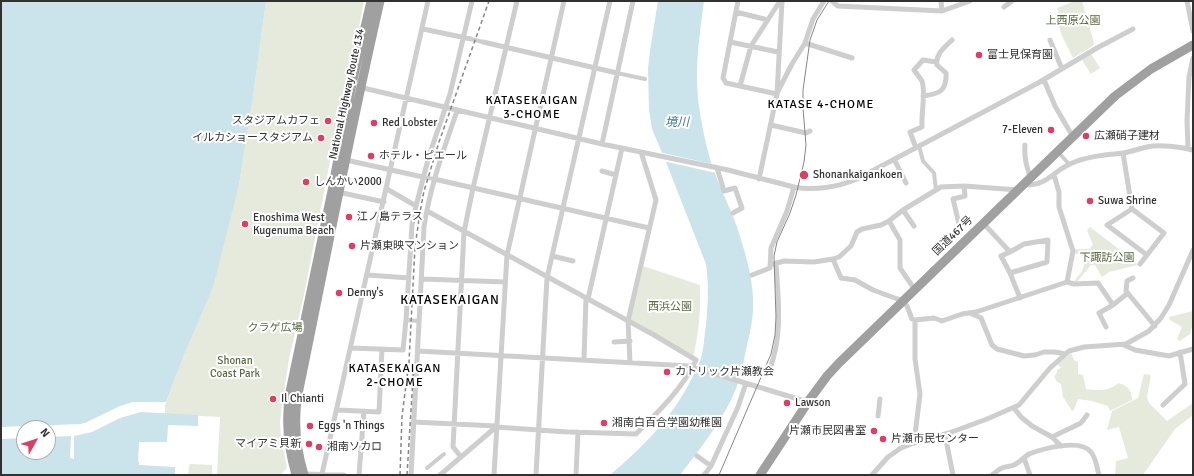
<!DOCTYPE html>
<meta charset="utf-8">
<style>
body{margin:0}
#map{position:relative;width:1194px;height:476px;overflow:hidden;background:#fff;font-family:Signika,sans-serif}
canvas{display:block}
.frame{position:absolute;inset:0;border:2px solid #313131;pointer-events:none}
.north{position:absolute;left:16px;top:420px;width:40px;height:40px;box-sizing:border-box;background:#fff;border:1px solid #adadad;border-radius:50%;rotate:51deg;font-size:11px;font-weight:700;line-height:16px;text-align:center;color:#313131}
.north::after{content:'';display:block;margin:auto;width:14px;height:18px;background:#df3d62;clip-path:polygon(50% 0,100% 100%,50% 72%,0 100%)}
</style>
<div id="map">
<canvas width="1194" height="476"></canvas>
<div class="frame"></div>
<div class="north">N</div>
</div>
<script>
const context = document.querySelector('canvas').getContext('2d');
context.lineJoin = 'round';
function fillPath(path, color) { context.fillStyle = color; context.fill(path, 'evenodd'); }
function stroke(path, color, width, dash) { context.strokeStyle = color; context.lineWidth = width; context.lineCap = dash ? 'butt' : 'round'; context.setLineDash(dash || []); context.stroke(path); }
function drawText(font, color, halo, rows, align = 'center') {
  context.font = font + ' Signika,"Noto Sans JP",sans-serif'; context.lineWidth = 4; context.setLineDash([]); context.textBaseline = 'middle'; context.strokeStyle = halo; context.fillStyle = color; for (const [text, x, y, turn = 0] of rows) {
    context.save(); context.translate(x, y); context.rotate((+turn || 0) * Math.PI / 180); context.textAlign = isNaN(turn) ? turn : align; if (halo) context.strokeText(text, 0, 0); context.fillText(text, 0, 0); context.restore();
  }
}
const green = new Path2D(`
 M266,1H364L351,68L339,115L304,295L289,359L282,404L280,422L281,437L287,468L280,475H217L220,417L165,414V405L186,350L239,185L253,97Z
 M1075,1H1082L1094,43V45L1073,58L1062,36L1055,14L1059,12L1057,8Z
 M1091,54L1100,68L1091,74L1082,60Z
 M1090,227L1136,262L1137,265L1109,272L1102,277L1095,265H1091L1076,283L1074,281C1083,271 1085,268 1085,254H1074V249H1089L1093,245L1087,230Z
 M643,266L700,285C701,309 699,333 693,357L630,320Z
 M1193,311V323L1190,334L1180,341L1177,339L1182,327L1170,320L1169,317Z
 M1071,353L1074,360L1078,362V374L1083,375L1086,389C1099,391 1109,391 1119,383C1128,386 1132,391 1132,400L1110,411L1108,406L1092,401L1078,399L1074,410L1072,411L1063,397L1061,384L1057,382L1054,376L1057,373V370L1061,368L1057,364Z
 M1144,374L1151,375L1147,397L1149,403L1167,421L1193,403V415L1175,429L1143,475H1115L1116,461L1128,458L1119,427L1107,430L1112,411L1138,398Z
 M190,464L212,465V475H188L189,466Z`);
const water = new Path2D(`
 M1,1H266L253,97L239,185L213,287L186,350L166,402H133L120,406L85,423L80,424L1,427Z
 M658,1H704C698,45 693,79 702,124C704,136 707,148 710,159C717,183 729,204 737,227C744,249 752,274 753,298C754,313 751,330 747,345C744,359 742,373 737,386C725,418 700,449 680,475H610C644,446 672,418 692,378C694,372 698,367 700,361C704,350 704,337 706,325C708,304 709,285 706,264L666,162L652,129L649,110L648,68L650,51Z
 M141,412L198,415V426L168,425L167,442H139L138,462H139V465L175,467V475H1V439L24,438V452H48V437L71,436L70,458L74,459V436L92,432L120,418Z`);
const pier = new Path2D(`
 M659,152L712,164L716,173L663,161Z`);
const pedestrian = new Path2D(`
 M471,39L483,42
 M617,73L645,79
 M919,146L923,161L934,173L936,190
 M1058,152L1069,164
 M423,177L434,179
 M406,320L419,321
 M427,468L444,454`);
const minor = new Path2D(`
 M738,1L723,78L726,83L777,94
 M832,1L838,6L942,11L970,1
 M941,1L942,11
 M1187,1L1193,31
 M1004,7L1012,1
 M736,12L768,20
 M423,29L471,39
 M1050,40L1062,69
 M483,42L617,73
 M730,42L778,52
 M805,43L813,19L824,1
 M1044,80L1055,106L1073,137
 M740,86L751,46L780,1
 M359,87L602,144L728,170L794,187C814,191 838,187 857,179L1038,83L1097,48L1133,29
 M778,91L792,64L805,43L852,58
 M923,96C938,94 947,92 946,73L937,65C935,54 945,47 952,40
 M771,125L806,133L810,131
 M602,144L633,1
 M1025,145C1024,157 1026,167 1031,178
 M916,148L910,132L922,127C921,114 926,93 922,81C920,78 917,74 914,70L923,60L936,62
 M1188,149L1187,121L1189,77L1193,58
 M1123,153L1132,209L1164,233L1140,264
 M894,159L906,183
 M346,160L423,177
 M717,168L724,191L735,188L742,208L733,213
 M602,171L616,175
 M1054,175L1059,192V207L1073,251L1067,282
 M434,179L649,228
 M759,179L777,94L782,1
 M1024,185C1047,186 1052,172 1070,164C1087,156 1106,155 1124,153C1132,151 1139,149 1147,147C1159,144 1181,147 1193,150
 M387,189L416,206
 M338,192L384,202
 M1132,209L1107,225L1147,255
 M903,210L914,226
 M427,211L654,335L696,360C684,387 657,413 636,434L570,432
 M889,221L900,240V268L915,290
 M959,224L953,199L965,196L964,186
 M984,224L1010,252L1001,256L1010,273L1047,262L1048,240L1024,244L1010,252
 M552,256L573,261
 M833,259L841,278L855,280L873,290L903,301L907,306L912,319L915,320V359L920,394L914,443
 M770,265L784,261L814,262L833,259L839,257L851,246L857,232L862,229L881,225L889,221L903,210L941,187L964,186L1018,190
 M1010,273L1020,298
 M368,275L409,278
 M752,275L770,268L771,248L787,211L794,187
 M1133,278L1127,281L1126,291L1155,326
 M422,279L505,282
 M588,299L622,148
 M970,313L981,318L992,345L997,349L1024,356L1035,355L1044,352H1055L1065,354
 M915,320L934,318L942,321L962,314L976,312L1067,282L1074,284L1098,283L1113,305
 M1106,327L1099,313L1113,305L1128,293
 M614,342L630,341
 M1124,345L1135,350L1169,356L1193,349
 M351,348L403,350L406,320L412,225L416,206L429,156L450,94L472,1
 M418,351L689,366L808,402
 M584,359L586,298
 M630,362L628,321L656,200L641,152
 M770,368C783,335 778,298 776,263
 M1163,405L1185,384L1180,352
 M1014,408L1021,417L1032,426L1052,437L1061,446
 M338,410L379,412L382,349
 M878,416L880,399
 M413,422L496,426
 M945,435L953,475
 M1052,437L1081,423L1087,415
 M697,456L711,466L704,475
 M461,457L453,447L464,232L473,188L517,1
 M1024,458L1030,475
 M711,466L738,407L746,383
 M303,474L344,475
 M322,474L428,1
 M359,475L364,411
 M411,475L424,227C430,186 444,149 457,111
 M440,475L496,427L567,432
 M494,475L507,255L564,1
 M536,475L547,278L610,1
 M576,475L578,432
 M872,475L888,457L901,448L914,443L952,432L987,419L1019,405L1050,368L1069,351L1084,347L1126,344L1149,331L1161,318L1169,305L1193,250
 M992,475C995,473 999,469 1002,468C1006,466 1010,467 1014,465C1020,462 1024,457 1029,454C1042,449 1080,438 1091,452C1096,458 1097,468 1099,475`);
const trunk = new Path2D(`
 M296,475C288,447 285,420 290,392L332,191L352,84L371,1
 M304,475C296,448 293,422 298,394C325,263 350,131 380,1
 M760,475L810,399L827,376L839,363L1115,96L1151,69L1193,45`);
const tram = new Path2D(`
 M719,475L771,354L775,335L776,317L774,256L777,242L790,213L796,195L804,162L806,145L803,108V90L810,40L817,20L829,1`);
const rail = new Path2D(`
 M400,475L402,416L409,362L415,247L420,212L424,191L439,142L489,1
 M407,475L414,362`);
const markers = [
 [979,55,4,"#df3d62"],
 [328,121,4,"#df3d62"],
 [374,123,4,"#df3d62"],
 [1051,130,4,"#df3d62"],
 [1086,136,4,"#df3d62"],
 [321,138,4,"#df3d62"],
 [371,156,4,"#df3d62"],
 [804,175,5,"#df3d62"],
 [306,182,4,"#df3d62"],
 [1090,201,4,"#df3d62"],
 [349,217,4,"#df3d62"],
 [245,224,4,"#df3d62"],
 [352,246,4,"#df3d62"],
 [339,293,4,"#df3d62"],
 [667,372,4,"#df3d62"],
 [273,399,4,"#df3d62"],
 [787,403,4,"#df3d62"],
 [604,423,4,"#df3d62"],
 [310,426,4,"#df3d62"],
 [874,431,4,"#df3d62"],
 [883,439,4,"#df3d62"],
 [309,444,4,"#df3d62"],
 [319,447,4,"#df3d62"]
];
const parkNames = [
 ["上西原公園",1073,21],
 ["下諏訪公園",1107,258],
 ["西浜公園",670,307],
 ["クラゲ広場",275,328],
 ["Shonan",235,361],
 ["Coast Park",235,374]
];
const poiNames = [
 ["富士見保育園",987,55],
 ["スタジアムカフェ",320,121,"right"],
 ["Red Lobster",382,123],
 ["7-Eleven",1043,130,"right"],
 ["広瀬硝子建材",1094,136],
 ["イルカショースタジアム",313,138,"right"],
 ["ホテル・ピエール",379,156],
 ["Shonankaigankoen",813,175],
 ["しんかい2000",314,182],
 ["Suwa Shrine",1098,201],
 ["江ノ島テラス",357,217],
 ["Enoshima West",253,218],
 ["Kugenuma Beach",253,231],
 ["片瀬東映マンション",360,246],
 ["Denny's",347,293],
 ["カトリック片瀬教会",675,372],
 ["Il Chianti",281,399],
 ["Lawson",795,403],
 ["湘南白百合学園幼稚園",612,423],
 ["Eggs 'n Things",318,426],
 ["片瀬市民図書室",866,431,"right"],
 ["片瀬市民センター",891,439],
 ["マイアミ貝新",301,444,"right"],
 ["湘南ソカロ",327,447]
];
const streetNames = [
 ["National Highway Route 134",347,94,-78],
 ["国道467号",953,236,-44]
];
const neighbourhoodNames = [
 ["KATASEKAIGAN",532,101],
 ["3-CHOME",532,115],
 ["KATASE 4-CHOME",821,105],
 ["KATASEKAIGAN",395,369],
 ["2-CHOME",395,383]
];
const waterNames = [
 ["境川",677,123]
];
const quarterNames = [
 ["KATASEKAIGAN",450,301]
];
fillPath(green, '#e6eadd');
fillPath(water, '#cbe3ea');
fillPath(pier, '#fff');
stroke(pedestrian, '#cecece', 4);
stroke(minor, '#cecece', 5);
stroke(trunk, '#a0a0a0', 9);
stroke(tram, '#868686', 1);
stroke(rail, '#868686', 1.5, [4, 3]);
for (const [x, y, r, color] of markers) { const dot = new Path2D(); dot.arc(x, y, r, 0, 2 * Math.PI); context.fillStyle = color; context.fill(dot); stroke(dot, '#fff', 1.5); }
drawText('11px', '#5b6c40', '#fff', parkNames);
drawText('11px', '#313131', '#fff', poiNames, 'left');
drawText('11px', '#313131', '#fff', streetNames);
context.letterSpacing = '1px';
drawText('12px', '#000', '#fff', neighbourhoodNames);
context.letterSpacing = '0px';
drawText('italic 12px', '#3f7a8b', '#fff', waterNames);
context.letterSpacing = '1px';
drawText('13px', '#000', '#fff', quarterNames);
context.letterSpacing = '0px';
</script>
